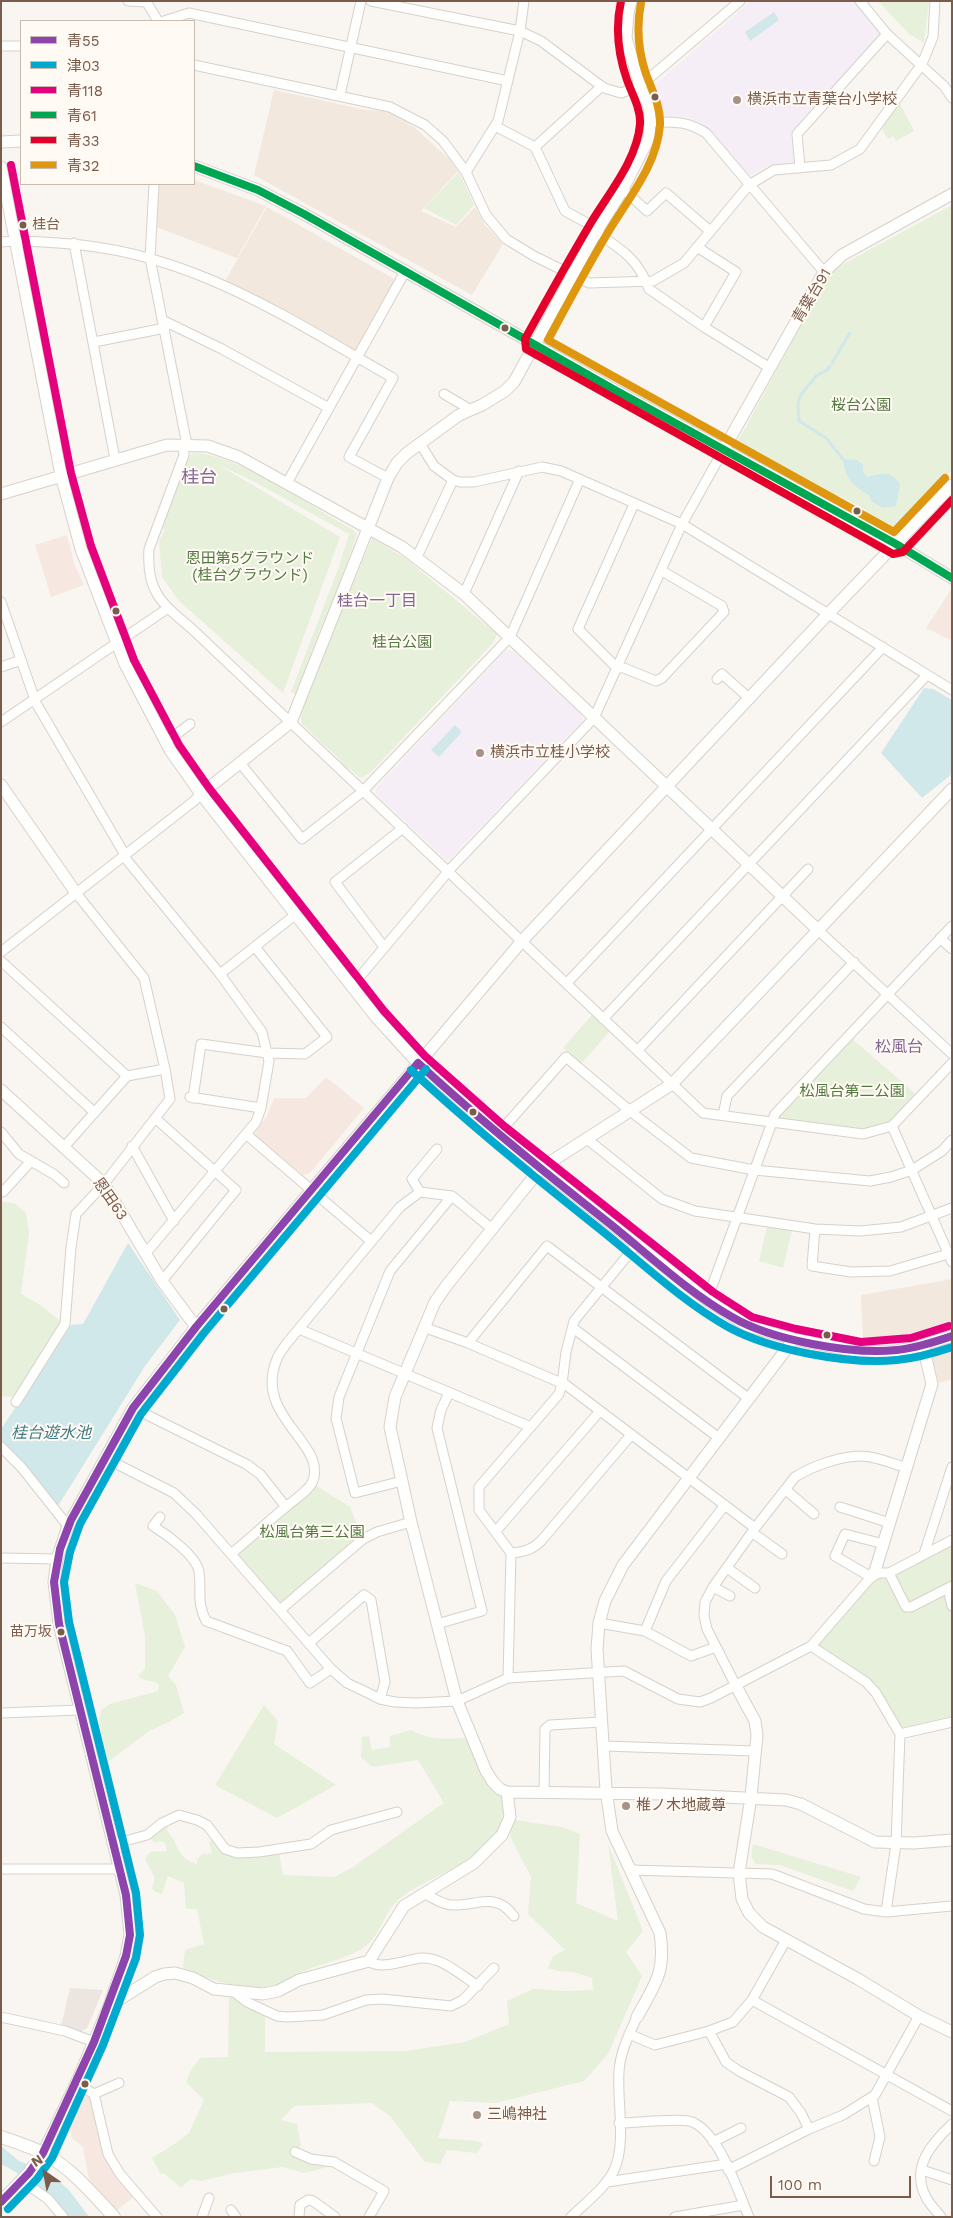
<!DOCTYPE html>
<meta charset="utf-8">
<style>
body{margin:0}
#map{position:relative;width:953px;height:2218px;overflow:hidden;background:#f9f5f0;font-family:"Work Sans","Noto Sans JP",sans-serif}
canvas{display:block}
.frame{position:absolute;inset:0;border:2px solid #7a5c4d;pointer-events:none}
.legend{position:absolute;left:20px;top:20px;width:175px;height:165px;box-sizing:border-box;background:#fffaf3;border:1px solid #cabbb1;margin:0;padding:6px 9px;list-style:none;font-size:15px;color:#7a5c4d}
.legend li{display:flex;align-items:center;gap:10px;height:25px}
.legend b{width:25px;border:1px solid #cabbb1}
.north{position:absolute;left:20px;top:2148px;width:50px;height:50px;-webkit-text-stroke:4px #fffaf3;paint-order:stroke;rotate:327deg;font-size:14px;font-weight:700;line-height:20px;text-align:center;color:#7a5c4d}
.north::after{content:'';display:block;margin:auto;width:18px;height:22px;background:#7a5c4d;clip-path:polygon(50% 0,100% 100%,50% 72%,0 100%)}
.scale{position:absolute;left:770px;top:2176px;width:141px;height:22px;box-sizing:border-box;border:2px solid #7a5c4d;border-top:0;padding-left:6px;font-size:15px;line-height:18px;white-space:nowrap;color:#7a5c4d;-webkit-text-stroke:4px #fffaf3;paint-order:stroke}
</style>
<div id="map">
<canvas width="953" height="2218"></canvas>
<div class="frame"></div>
<ul class="legend">
<li><b style="height:6px;background:#8e44ad"></b>青55</li>
<li><b style="height:6px;background:#00a9ce"></b>津03</li>
<li><b style="height:6px;background:#e5007d"></b>青118</li>
<li><b style="height:6px;background:#00a651"></b>青61</li>
<li><b style="height:6px;background:#e4002b"></b>青33</li>
<li><b style="height:6px;background:#de970f"></b>青32</li>
</ul>
<div class="north">N</div>
<div class="scale">100 m</div>
</div>
<script>
const context = document.querySelector('canvas').getContext('2d');
context.lineJoin = 'round';
function fillPath(path, color) { context.fillStyle = color; context.fill(path, 'evenodd'); }
function stroke(path, color, width, dash) { context.strokeStyle = color; context.lineWidth = width; context.lineCap = dash ? 'butt' : 'round'; context.setLineDash(dash || []); context.stroke(path); }
function drawText(font, color, halo, rows, align = 'center') {
  context.font = font + ' "Work Sans","Noto Sans JP",sans-serif'; context.lineWidth = 4; context.setLineDash([]); context.textBaseline = 'middle'; context.strokeStyle = halo; context.fillStyle = color; for (const [text, x, y, turn = 0] of rows) {
    context.save(); context.translate(x, y); context.rotate((+turn || 0) * Math.PI / 180); context.textAlign = isNaN(turn) ? turn : align; if (halo) context.strokeText(text, 0, 0); context.fillText(text, 0, 0); context.restore();
  }
}
const residential = new Path2D(`
 M274,90L366,110L388,111L414,127L450,160L458,171L421,211L456,227L475,207L485,225L503,244L472,295L254,175Z
 M194,180L266,206L237,258L156,227L158,184H194Z
 M267,207L396,280L357,354L225,281Z
 M952,1279V1324L909,1338L863,1340L861,1295Z
 M952,1346V1379L939,1383L931,1354Z`);
const commercial = new Path2D(`
 M67,535L74,563L84,585L51,597L35,545Z
 M950,591L952,592V641L926,628Z
 M326,1077L364,1108L310,1173L303,1175L254,1134L267,1116L274,1098H306Z
 M84,2093L90,2097L94,2104L104,2156L136,2195L115,2212L93,2188L88,2175L83,2147L72,2138L69,2124Z`);
const industrial = new Path2D(`
 M70,1988L103,1990L87,2028L79,2033L61,2026Z`);
const education = new Path2D(`
 M751,1H857L881,29L879,37L797,125L793,136L796,158L793,164L767,166L753,174H746L706,127L687,117L662,116L657,112L651,88Z
 M506,650L514,651L581,714L582,722L450,859L446,860L376,794V788Z`);
const green = new Path2D(`
 M878,1H929L924,43L909,34Z
 M898,100L914,131L896,141L893,136L888,139L880,125Z
 M459,172L474,205L456,225L424,208Z
 M952,205V470L894,528L869,515L864,509L840,496L832,495L737,443L823,285L834,269Z
 M191,453C236,452 311,507 352,529L357,534L334,600L321,627L296,694L291,692L338,569L349,534L255,482L217,464L340,537L283,693L179,601L162,577L159,541L165,529H161Z
 M372,538L405,558L497,634L493,643L370,773L360,778L350,769H347L336,756L302,724L300,711Z
 M592,1015L610,1031L581,1064L563,1048Z
 M849,1036L918,1096L892,1126L863,1134L772,1122Z
 M1,1202L14,1203L26,1213L29,1233L21,1294L42,1306L61,1322L13,1397L1,1396Z
 M767,1227L792,1230L783,1268L759,1261Z
 M312,1483L350,1507L363,1539L280,1610L235,1554Z
 M952,1545V1581L912,1603L907,1600L893,1575Z
 M889,1573L906,1607L948,1588L952,1606V1722L900,1734L876,1693L811,1646L871,1577Z
 M135,1583L157,1591L175,1615L185,1647L168,1676L176,1685L184,1713L169,1722L149,1731L108,1762L99,1721L101,1710L110,1704L158,1691L159,1684C152,1680 144,1681 138,1676L145,1669V1636Z
 M264,1705L278,1721L274,1744L336,1785L277,1818L215,1785Z
 M411,1730C429,1740 445,1739 465,1738L489,1785L502,1795C503,1803 504,1812 502,1821C490,1861 428,1875 398,1900C386,1910 382,1929 371,1941C359,1956 323,1963 306,1970C295,1975 283,1984 271,1986C241,1992 211,1979 183,1968L185,1950L204,1944L197,1909H186L184,1883L168,1876L162,1894L154,1891L152,1888L155,1878L145,1859L150,1852L167,1851L165,1843L160,1841L155,1843L148,1837L168,1824L167,1831C180,1843 175,1858 197,1864V1860L202,1854L212,1853L209,1842L212,1840L224,1853L243,1858L279,1853L283,1875L334,1877L353,1867L444,1803L418,1760L373,1767L361,1758L362,1737L369,1736L372,1750L390,1747V1736Z
 M514,1820L562,1827L580,1834L576,1903L618,1921L608,1844L643,1931L626,1952L642,1976L608,2054L584,2081L496,2103L450,2101L438,2138L477,2141L483,2144L477,2153L447,2150L440,2164L425,2162L390,2116L372,2103L294,2106L281,2120L297,2124L301,2146L293,2153L336,2165L304,2173L283,2167L234,2173L201,2181L191,2179L181,2188L165,2174L160,2173L152,2158L173,2145L189,2133L204,2100L186,2082L191,2070L200,2058L228,2057L229,1993L265,2016V2052L406,2051L465,2042L509,2024L507,2001L533,1989L564,1991L593,1990L592,1978L573,1972L558,1971L548,1968L553,1956L565,1950L528,1914L531,1877L510,1836Z
 M753,1844L861,1877L853,1891L780,1865L756,1864L751,1857Z`);
const water = new Path2D(`
 M774,12L779,20L750,41L745,32Z
 M843,459L856,460L863,464V471L867,477C882,473 891,470 900,484L896,506L883,508L871,501L869,495C853,486 845,478 843,459Z
 M924,688L933,689L952,700V774L922,798L881,753Z
 M455,725L462,732L439,757L431,750Z
 M128,1243L180,1320L145,1366L58,1506L1,1444V1429L71,1325L83,1324Z
 M1,2146L19,2161L42,2170L56,2179L69,2190L89,2217H69C51,2193 27,2178 1,2164Z`);
const stream = new Path2D(`
 M832,363L850,333
 M830,366L827,370L816,376L800,396L798,404L799,421L826,438L843,459`);
const minor = new Path2D(`
 M128,1L146,2
 M146,1L158,21
 M371,1L520,31L541,41L604,88L621,93L640,86L740,1
 M860,1L887,34L944,86L952,98
 M164,21L189,13L508,81
 M1,46H21
 M194,65L390,107L425,125L443,141L466,172L486,215L506,239L534,256L589,283L653,281L684,263L749,185L774,170L831,165L860,149L922,64L933,37L935,1
 M340,95L361,1
 M650,122C673,122 685,120 706,133L824,272
 M495,126L535,147L565,211L598,229L600,235C623,250 639,261 649,289L704,327L770,368
 M535,147L602,86
 M800,168L797,134L887,34
 M466,172L498,121L520,31L524,1
 M154,184L150,258L186,440L183,444L184,455L149,549C146,591 161,603 191,628L703,1113L863,1134L892,1126L952,1063
 M623,189L647,211L666,193L710,231
 M1,242C20,240 39,242 58,243C188,250 284,316 393,378L349,457L388,478
 M74,243L115,459
 M697,247L736,272L704,327
 M162,320L222,349L329,408
 M94,342L165,328
 M444,394L471,410
 M421,445L434,466L453,480L460,482H474L542,467L561,471L682,524L952,690
 M287,483L406,270
 M634,504L578,629L617,668H624L656,681L662,678L724,612L722,606L662,571
 M417,557L453,480
 M464,594L519,471
 M1,602L36,703L125,855L126,859L220,974L262,1032L269,1061L261,1108L256,1122L146,1253
 M1,667L21,660
 M717,679L722,674L750,699
 M1,722L168,608
 M166,742L190,724
 M240,763L302,839L362,792L510,637L580,479
 M818,930L952,1054
 M940,938L952,949
 M384,947L335,882L403,828
 M1,952L194,801L201,794
 M1,961L127,1076
 M220,974L295,915
 M567,983L883,647
 M352,986L452,867L594,718L682,524L724,449
 M603,1019L927,675
 M1,1027L94,1112
 M638,1050L808,869
 M190,1097L261,1108
 M193,1098L201,1044L267,1053L305,1054L327,1037L255,947
 M723,1115L727,1096L854,962
 M155,1118L236,1190L162,1281
 M892,1126L952,1262
 M1,1132L19,1154L55,1175L64,1183
 M498,1134L566,1057L630,1111L691,1158L754,1170L870,1181L891,1177L912,1170L942,1151L952,1140
 M247,1135L371,1241
 M587,1139L662,1199L695,1211L815,1229L860,1231L901,1227L952,1208
 M132,1146L174,1221
 M64,1147L127,1076L165,1069
 M3,1192L31,1161
 M420,1192L412,1179L437,1149
 M815,1229L812,1266L851,1272L890,1271L948,1254
 M707,1300L775,1114L952,926
 M426,1328L468,1343L566,1385L755,1528
 M573,1328L719,1438
 M299,1329L531,1427
 M468,1343L547,1246L748,1398
 M16,1402L65,1324L71,1247L76,1214L104,1184L170,1099L165,1069L144,978L76,893
 M133,1408L246,1464L260,1474L286,1507
 M1,1447L22,1468L68,1526
 M105,1458L174,1493L197,1515L331,1669L347,1683L364,1691L380,1699L395,1702L416,1703L457,1701L508,1678L624,1671L678,1699L700,1702L711,1698L811,1646L871,1577L879,1573H889L952,1540
 M402,1481L355,1493L336,1418L339,1397L390,1271L452,1196
 M786,1490L814,1514
 M840,1507L890,1523
 M160,1517L153,1526C166,1534 197,1556 199,1572C202,1592 196,1600 206,1621L287,1651L310,1683L331,1669
 M496,1531L600,1411
 M753,1533L782,1554
 M232,1553C251,1538 268,1521 287,1506C295,1499 307,1492 312,1483C330,1444 252,1417 277,1359C279,1353 284,1348 287,1343L400,1207L420,1192L452,1196L492,1229
 M511,1553C523,1552 532,1550 541,1541L631,1435
 M924,1554L952,1467
 M1,1558L57,1559
 M727,1568L755,1588
 M889,1573L906,1607H911L952,1586
 M871,1577L835,1556L845,1534L884,1544
 M713,1587L730,1596
 M948,1588L952,1606
 M280,1610L363,1539L377,1532L411,1522
 M599,1623L645,1631L691,1656L716,1647
 M437,1624L482,1611L437,1428L441,1410L449,1393
 M645,1631L666,1581L725,1505
 M309,1643L364,1595L371,1600L385,1682L380,1699
 M811,1646L866,1682L876,1693L900,1734L896,1844L886,1912
 M508,1678L511,1553L479,1510V1487L559,1394L562,1384L566,1352L574,1321L636,1245
 M736,1686L707,1629L704,1616L705,1602L713,1587L755,1528L795,1477C813,1466 840,1456 861,1456C876,1456 893,1464 907,1468
 M1,1713L80,1710
 M900,1734L952,1722
 M603,1746L756,1751
 M544,1792L545,1729L550,1725L601,1722
 M114,1844L147,1835L162,1823L179,1815L197,1820L207,1825L225,1849L237,1853L259,1852L311,1844L331,1830L397,1812
 M1,1869H120
 M630,1870L772,1874L864,1909L886,1912L952,1906
 M427,1891L429,1896C436,1900 444,1905 452,1905C478,1906 495,1891 514,1916
 M369,1961C381,1971 407,1959 422,1958C442,1957 462,1976 478,1986
 M233,1991L247,2002L277,2016L287,2017L323,2015L366,2000L382,1999L451,2006L463,2000L494,1968
 M752,2000L952,2111
 M1,2017L65,2031L94,2042
 M709,2031L726,2062L739,2071L789,2097L801,2113L809,2129
 M629,2034L655,2045L709,2031L733,2022L752,2000L786,1940
 M76,2083L94,2094L108,2154L120,2174L157,2217
 M94,2094L119,2083
 M872,2097L880,2137L874,2161
 M619,2123C636,2123 674,2118 689,2121C718,2128 738,2192 749,2217
 M713,2142L741,2128
 M295,2152L311,2159L334,2162L384,2191L369,2217
 M728,2170L809,2129L843,2115L875,2095L919,2016
 M922,2170L952,2180
 M22,2181L48,2199L63,2217
 M607,2182L727,2164
 M231,2210L236,2217
 M202,2217L209,2198
 M299,2217L300,2205L308,2200L313,2201L335,2217
 M571,2217C585,2203 607,2187 615,2168C626,2141 617,2101 619,2072C620,2052 629,2035 637,2017
 M675,2217L744,2205
 M941,2217C936,2210 928,2203 925,2195C911,2166 933,2142 952,2124`);
const tertiary = new Path2D(`
 M1,142L21,141
 M194,166L258,190L304,214L613,389L896,544L952,578
 M1,167L61,475L81,549L125,664L170,750L201,794L376,1017L418,1063L498,1134L707,1300L748,1326L794,1339L860,1352L895,1351L913,1348L952,1336
 M724,449L824,272L842,255L952,194
 M1,494L167,445L208,446L239,457L402,547L464,594L818,930
 M1,785L76,893
 M952,789L672,1084L541,1168L447,1285L435,1302L395,1397L390,1427L411,1522L457,1701L486,1771L493,1782L500,1789L507,1792L662,1794L786,1800L801,1804L875,1842L914,1843L952,1840
 M201,794L291,722L388,478L397,463L407,453L459,415L482,405L505,391L514,382L598,229L623,189L649,138L650,122L649,107L640,86L626,38L628,13L631,1
 M1,1090L104,1184L162,1281L196,1327
 M871,1577L875,1571L932,1384L923,1346
 M736,1686L755,1721L757,1735L751,1797L739,1873L742,1899L749,1913L763,1927L858,1979L919,2016L952,2032
 M109,2006L155,1977L164,1974L175,1973L193,1978L214,1989L263,1994L278,1991L299,1980L369,1961L404,1906L474,1863L502,1835L510,1817L507,1792
 M637,2017C655,1984 666,1973 660,1933L612,1831L606,1790L597,1649L599,1623L605,1601L623,1565L794,1339
 M43,2153L79,2077L109,2006L126,1956L130,1935L126,1895L59,1624L54,1582L57,1559L68,1526L133,1408L196,1327L522,941L828,614L952,485`);
const secondary = new Path2D(`
 M1,2137C16,2142 31,2147 45,2154C72,2169 93,2194 114,2217
 M1,2202L29,2173L43,2153`);
const bus1 = new Path2D(`
 M418,1063C476,1117 538,1167 600,1216C644,1250 684,1290 732,1317C771,1340 852,1355 897,1350C916,1348 934,1342 952,1336
 M1,2202L29,2173L43,2153L94,2042L126,1956L130,1935L126,1895L59,1624L54,1582L60,1549L71,1520L133,1408L196,1327L418,1063`);
const bus2 = new Path2D(`
 M411,1070C470,1125 533,1176 596,1226C639,1260 680,1300 728,1327C770,1350 849,1365 897,1360C916,1358 934,1353 952,1347
 M8,2209L37,2179L52,2158L103,2045L136,1958L140,1935L136,1893L69,1622L64,1582L70,1552L80,1524L141,1414L204,1333L426,1069`);
const bus3 = new Path2D(`
 M11,165L71,473L91,546L134,660L179,745L209,788L384,1011L425,1056L504,1126L713,1292L752,1317L796,1329L861,1342L911,1338L949,1326`);
const bus4 = new Path2D(`
 M194,166L258,190L304,214L613,389L896,544L952,578`);
const bus5 = new Path2D(`
 M621,1C615,28 618,54 627,80C632,94 641,109 640,124C637,161 607,195 589,226C567,263 546,301 525,339L526,349L893,554L903,552L952,500`);
const bus6 = new Path2D(`
 M641,3C636,28 638,50 646,74C652,90 661,107 660,125C657,166 627,200 607,234C586,269 567,305 548,340L894,532L945,478`);
const markers = [
 [655,97,4.5,"#7a5c4d"],
 [737,100,5,"#a69286"],
 [23,225,4.5,"#7a5c4d"],
 [505,328,4.5,"#7a5c4d"],
 [857,511,4.5,"#7a5c4d"],
 [116,611,4.5,"#7a5c4d"],
 [480,753,5,"#a69286"],
 [473,1112,4.5,"#7a5c4d"],
 [224,1309,4.5,"#7a5c4d"],
 [827,1335,4.5,"#7a5c4d"],
 [61,1632,4.5,"#7a5c4d"],
 [626,1806,5,"#a69286"],
 [85,2084,4.5,"#7a5c4d"],
 [477,2115,5,"#a69286"]
];
const busNames = [
 ["桂台",32,225],
 ["苗万坂",52,1632,"right"]
];
const poiNames = [
 ["横浜市立青葉台小学校",747,100],
 ["横浜市立桂小学校",490,753],
 ["椎ノ木地蔵尊",636,1806],
 ["三嶋神社",487,2115]
];
const streetNames = [
 ["青葉台91",812,296,-59],
 ["恩田63",110,1199,55]
];
const parkNames = [
 ["桜台公園",861,406],
 ["恩田第5グラウンド",250,559],
 ["(桂台グラウンド)",250,576],
 ["桂台公園",402,643],
 ["松風台第二公園",852,1092],
 ["松風台第三公園",312,1533]
];
const neighbourhoodNames = [
 ["桂台一丁目",377,601],
 ["松風台",899,1047]
];
const waterNames = [
 ["桂台遊水池",51,1433]
];
const quarterNames = [
 ["桂台",199,478]
];
fillPath(residential, '#f2e8de');
fillPath(commercial, '#f6e8e1');
fillPath(industrial, '#ede5e0');
fillPath(education, '#f6eef6');
fillPath(green, '#e7f0db');
fillPath(water, '#d0e8ea');
stroke(stream, '#d0e8ea', 3);
stroke(minor, '#d7d1cb', 11);
stroke(tertiary, '#d7d1cb', 13);
stroke(secondary, '#d9d2cb', 14);
stroke(minor, '#fefefd', 9);
stroke(tertiary, '#fefefd', 11);
stroke(secondary, '#fefefd', 12);
stroke(bus1, '#8e44ad', 8);
stroke(bus2, '#00a9ce', 8);
stroke(bus3, '#e5007d', 8);
stroke(bus4, '#00a651', 8);
stroke(bus5, '#e4002b', 8);
stroke(bus6, '#de970f', 8);
for (const [x, y, r, color] of markers) { const dot = new Path2D(); dot.arc(x, y, r, 0, 2 * Math.PI); context.fillStyle = color; context.fill(dot); stroke(dot, '#fffaf3', 2); }
drawText('14px', '#7a5c4d', '#fffaf3', busNames, 'left');
drawText('15px', '#7a5c4d', '#fffaf3', poiNames, 'left');
drawText('15px', '#7a5c4d', '#fffaf3', streetNames);
drawText('15px', '#537a41', '#fffaf3', parkNames);
drawText('16px', '#846695', '#fffaf3', neighbourhoodNames);
drawText('italic 16px', '#437c86', '#fffaf3', waterNames);
drawText('18px', '#846695', '#fffaf3', quarterNames);
</script>
